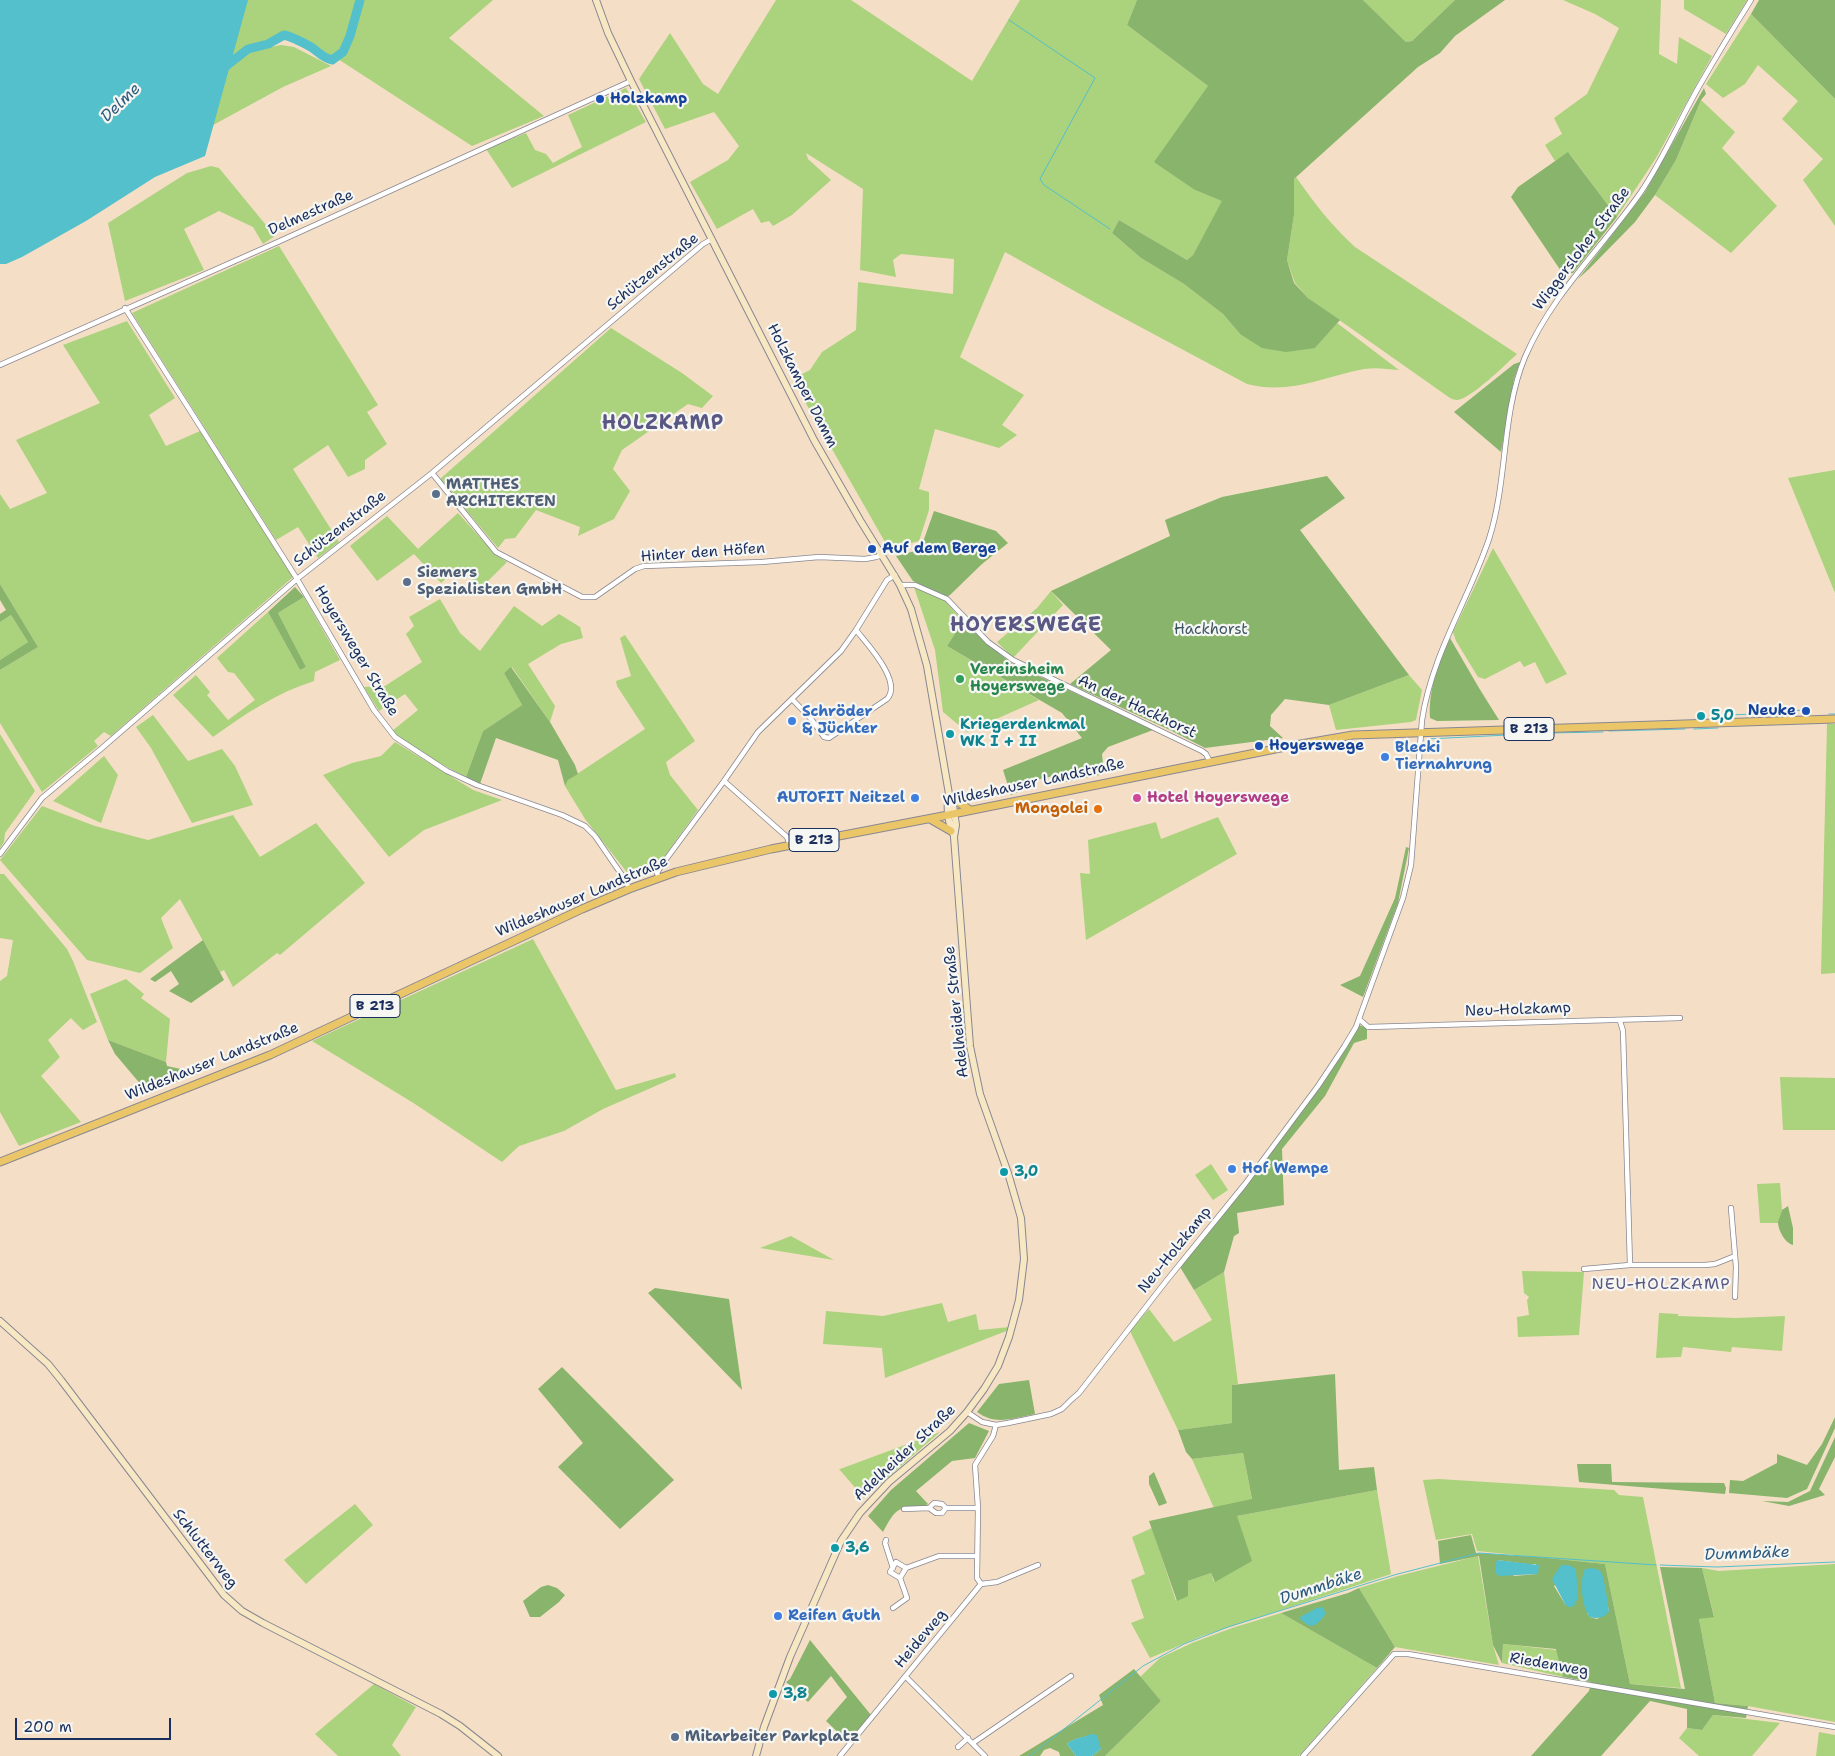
<!DOCTYPE html>
<meta charset="utf-8">
<style>
body{margin:0}
#map{position:relative;width:1835px;height:1756px;overflow:hidden;background:#f4dfc6;font-family:"Shantell Sans",sans-serif}
canvas{display:block}
.scale{position:absolute;left:15px;top:1718px;width:156px;height:22px;box-sizing:border-box;border:2px solid #1b2f5e;border-top:0;padding-left:6px;font-size:15px;line-height:18px;white-space:nowrap;color:#1b2f5e;-webkit-text-stroke:4px #f6f6f2;paint-order:stroke}
</style>
<div id="map">
<canvas width="1835" height="1756"></canvas>
<div class="scale">200 m</div>
</div>
<script>
const context = document.querySelector('canvas').getContext('2d');
context.lineJoin = 'round';
function fillPath(path, color) { context.fillStyle = color; context.fill(path, 'evenodd'); }
function stroke(path, color, width, dash) { context.strokeStyle = color; context.lineWidth = width; context.lineCap = dash ? 'butt' : 'round'; context.setLineDash(dash || []); context.stroke(path); }
function drawText(font, color, halo, rows, align = 'center') {
  context.font = font + ' "Shantell Sans",sans-serif'; context.lineWidth = 4.5; context.setLineDash([]); context.textBaseline = 'middle'; context.strokeStyle = halo; context.fillStyle = color; for (const [text, x, y, turn = 0] of rows) {
    context.save(); context.translate(x, y); context.rotate((+turn || 0) * Math.PI / 180); context.textAlign = isNaN(turn) ? turn : align; if (halo) context.strokeText(text, 0, 0); context.fillText(text, 0, 0); context.restore();
  }
}
const green = new Path2D(`
 M231,0H356L350,31L342,51L333,58C323,56 320,51 312,46C303,41 293,36 283,34L267,42H258L246,47L231,61Z
 M364,0H493L449,38L544,116L472,146L338,59C351,44 356,23 359,4Z
 M776,0H851L972,81L1020,0H1137L1127,25L1208,86L1195,190L1223,201L1193,255L1187,260L1119,220L1112,233L1141,258L1184,284L1223,314L1240,334L1315,348L1337,323L1399,370C1387,369 1376,367 1364,369C1323,377 1290,395 1247,384L1103,307L1005,252L960,357L1024,395L1002,425L1017,435L999,448L935,429L919,489L929,492V510L919,541L889,549L792,379L810,370L822,352L856,330L858,282L953,294L954,259L901,254L893,260L896,277L860,270L863,189L806,153L808,159L831,180L792,215L773,226L769,221L761,223L753,209L717,229L690,182L728,160L739,146L714,112L665,129L639,79L670,33L703,84L718,94Z
 M1363,0H1455L1412,41L1406,42Z
 M1563,0H1661L1659,54L1677,64L1679,37L1712,56L1656,158L1617,217L1569,153L1555,161L1545,145L1562,134L1554,118L1587,94L1619,28L1595,14Z
 M1684,0H1747L1726,34L1684,9Z
 M1751,14L1835,99V226L1803,180L1823,159L1782,119L1798,101L1758,65L1745,84L1723,98L1706,84Z
 M281,45L294,47L331,66L283,87L193,136L188,97L250,51Z
 M626,88L646,122L512,188L486,149L526,133L535,150L546,154L553,163L582,147L568,115Z
 M1701,100L1735,132L1722,148L1777,206L1731,253L1655,195L1676,160Z
 M211,166L219,168L275,236L263,244L253,227L219,211L184,229L204,270L125,301L108,223L187,173Z
 M1296,177C1315,204 1331,225 1355,247L1517,354C1506,364 1471,399 1457,400C1455,400 1452,399 1450,398L1308,298L1295,283L1287,260L1294,215V179Z
 M279,246L378,405L367,412L387,444L365,460V469L348,477L328,445L293,469L339,542L318,558L298,527L276,540L132,313Z
 M127,321L175,398L149,415L166,446L200,431L293,577L111,736L104,732L94,741L98,746L42,792L0,723V670L38,647L0,584V494L10,509L47,493L16,440L100,403L63,345Z
 M611,328L682,373L713,396L702,408L688,404L622,450L613,469L630,491L614,519L578,536L580,527L536,510L515,538L505,539L498,548L440,479Z
 M1835,470V593L1788,478Z
 M458,513L495,554L507,562L482,587L458,568L441,583L414,554L377,581L350,546L387,516L418,549Z
 M1493,548L1567,674L1546,684L1535,662L1524,667L1520,661L1485,679L1478,677L1456,641L1453,632Z
 M914,587L945,601L963,621L947,646L1039,700L967,732L943,712L935,650Z
 M1051,591L1063,605L1013,658L997,642L1037,608Z
 M304,597L340,660L315,672L314,681C276,693 245,714 213,737L173,695L196,675L210,692L207,695L228,720L255,700L234,673L228,672L217,658L268,612L300,670L306,667L278,613Z
 M440,599L460,633L480,651L514,606L542,626L559,614L580,627L583,638L561,644L528,664L555,706L550,722L512,667L504,673L522,705L483,731L466,777L420,753L392,731L418,710L405,694L379,711L364,687L385,686L422,662L406,634L414,626L409,617Z
 M11,615L28,642L0,660V622Z
 M625,635L695,741L666,762L670,775L698,810L654,871L633,880L585,819L565,786L568,780L645,729L617,686L616,681L631,676L620,638Z
 M1409,675L1422,690L1416,720L1411,722L1336,730L1329,705Z
 M153,715L188,761L222,749L235,766L253,805L192,823L151,748L136,727Z
 M1827,724H1835V973L1821,974Z
 M0,734L35,791L5,833L4,842L0,848Z
 M395,742L473,790L502,800L424,830L389,857L323,775L352,763L381,756Z
 M104,756L118,775L101,823L53,801Z
 M42,806L95,826L148,840L233,815L260,857L316,823L365,883L280,955L277,953L233,987L224,970L220,972L180,899L161,918L173,948L140,973L87,960L0,860Z
 M1218,817L1237,854L1086,940L1080,873L1090,874L1088,840L1156,822L1161,839Z
 M0,874H4L67,949L73,961L97,1022L83,1030L71,1018L48,1040L60,1057L41,1076L81,1122L19,1146L0,1112V981L7,976L13,940L0,938Z
 M533,939L616,1090L675,1073L676,1077L603,1109L564,1131L519,1146L502,1162L415,1104L312,1041Z
 M126,979L144,994L141,998L170,1019L166,1062L108,1040L90,994Z
 M1780,1077L1835,1078V1130H1783Z
 M1211,1164L1228,1190L1213,1200L1195,1175Z
 M1780,1183L1782,1210L1778,1223H1760L1757,1184Z
 M791,1236L834,1260L760,1248Z
 M1522,1271L1584,1272L1579,1335L1518,1337L1517,1317L1529,1315L1527,1300L1529,1297L1524,1293Z
 M1224,1272L1238,1384L1232,1385V1423L1178,1430L1130,1331L1149,1309L1174,1342L1212,1320L1194,1290Z
 M942,1303L948,1322L976,1314L979,1330L1010,1327L1009,1330L885,1378L882,1348L823,1344L826,1311L883,1316Z
 M1659,1313L1678,1314V1316L1736,1318L1785,1316L1782,1351L1732,1347L1731,1352L1683,1347L1681,1357L1656,1358Z
 M940,1432L864,1498L839,1469H840Z
 M1243,1453L1252,1500L1214,1508L1192,1459Z
 M1439,1479L1614,1490L1619,1495L1643,1497L1681,1688L1630,1684L1605,1564L1477,1551L1472,1534L1436,1540L1423,1480Z
 M1377,1490L1391,1574L1202,1636L1150,1658L1131,1623L1144,1618L1131,1580L1145,1574L1132,1537L1152,1528L1176,1601L1188,1581L1211,1573L1214,1582L1237,1516Z
 M355,1504L373,1525L306,1584L284,1560Z
 M1478,1556L1493,1645L1499,1665L1395,1647L1359,1588L1398,1576Z
 M1835,1564V1722L1748,1706L1715,1703L1699,1619L1714,1616L1702,1568L1719,1571Z
 M1281,1613L1377,1668L1299,1756H1105L1161,1701L1140,1677L1160,1658L1192,1643L1232,1628Z
 M1503,1644L1557,1650L1563,1677L1502,1663Z
 M374,1684L416,1707L392,1745L401,1756H338L315,1734Z
 M1713,1715L1780,1723L1752,1756H1699L1679,1738L1687,1728L1702,1730Z
 M1819,1732L1835,1735V1756H1816Z`);
const forest = new Path2D(`
 M1137,0H1363L1406,42L1412,41L1455,0H1505L1455,36L1440,53L1418,67L1294,179V215L1287,260L1294,283L1308,298L1340,320L1315,348L1286,352L1262,348L1240,334L1223,314L1184,284L1141,258L1112,233L1119,220L1187,260L1193,255L1222,201L1195,190L1154,162L1208,86L1127,25Z
 M1759,0H1835V99L1751,14Z
 M1704,88L1706,94L1701,100L1676,160L1655,195L1635,222L1589,269L1578,279L1645,192Z
 M1568,152L1617,217L1573,273L1563,274L1511,197L1518,187Z
 M1520,362L1514,379L1501,452L1454,412L1514,364Z
 M1327,476L1345,498L1300,530L1409,675L1329,705L1285,699L1271,715L1270,726L1283,738L1205,748L1172,731L1070,684L1111,650L1051,591L1170,536L1165,520L1222,497Z
 M934,511L996,531L1008,543L982,564L950,595L946,597L913,581L896,556L915,551L923,542Z
 M0,584L38,647L0,670V660L28,642L11,615L0,622V614L6,610L0,600Z
 M295,587L304,597L278,613L306,667L300,670L268,612Z
 M963,621L989,645L1011,663L1153,730L1108,747L1102,754L1104,774L1066,782L1062,774L1028,782L1023,790L1011,795L1003,770L1082,738L1062,713L947,646Z
 M1450,638L1479,688L1499,720L1437,721L1430,718C1428,689 1439,663 1450,638Z
 M511,667L550,722L575,765L578,774L568,780L565,786L558,760L496,738L480,784L466,777L483,731L522,705L504,673Z
 M1406,847L1409,848L1398,903L1363,997L1340,985L1360,976L1395,898Z
 M203,940L224,980L191,1003L169,991L179,984L171,971L155,982L150,979Z
 M1359,1025L1367,1028V1039L1354,1043L1325,1096L1282,1149L1284,1205L1237,1213L1239,1233L1234,1236L1224,1272L1194,1290L1180,1267L1319,1088L1346,1049Z
 M108,1040L166,1062L167,1066L199,1073L148,1093L115,1054Z
 M1788,1206L1793,1228V1245C1785,1243 1778,1230 1778,1222C1779,1218 1781,1214 1782,1210Z
 M655,1288L729,1299L742,1390L648,1293Z
 M562,1367L674,1480L620,1529L558,1467L583,1443L538,1389Z
 M1335,1374L1339,1470L1374,1467L1377,1490L1237,1516L1252,1561L1215,1582L1211,1573L1188,1581V1596L1177,1601L1149,1521L1252,1499L1243,1453L1192,1459L1186,1452L1178,1430L1232,1423V1385Z
 M1029,1380L1035,1414C1013,1418 996,1426 977,1412L999,1384Z
 M1835,1417V1428L1807,1489L1787,1498L1729,1493L1730,1480L1743,1481L1777,1463V1454L1807,1465L1822,1444Z
 M969,1423L989,1431L975,1458L952,1461L916,1491L928,1504L925,1506C897,1507 896,1508 883,1532L868,1516L891,1490Z
 M1835,1437V1457L1819,1489L1825,1495L1789,1506L1762,1501L1788,1502L1810,1491Z
 M1577,1464H1611L1612,1482L1724,1483L1726,1488L1725,1494L1579,1482Z
 M1154,1472L1167,1503L1159,1506L1149,1484V1476Z
 M1471,1535L1476,1553L1538,1557L1605,1564L1630,1684L1685,1689L1660,1567L1702,1568L1714,1617L1699,1619L1715,1703L1748,1706L1746,1718L1713,1715L1702,1730L1687,1728V1709L1650,1701L1601,1756H1531L1589,1691L1591,1682L1563,1677L1556,1649L1503,1644L1502,1663L1493,1645L1479,1556L1440,1564L1438,1541ZM1497,1560L1527,1564H1536L1537,1574L1514,1576ZM1576,1569V1582L1565,1604L1554,1586ZM1605,1595L1609,1611L1597,1619L1590,1617L1587,1613Z
 M548,1585L557,1588L565,1595L559,1602L540,1617H530L523,1601L541,1587Z
 M1359,1588L1395,1647L1377,1668L1281,1613L1348,1593Z
 M810,1640L871,1715L848,1742L826,1721L847,1697L831,1676L808,1702L786,1682L790,1679Z
 M1134,1669L1161,1701L1105,1756H1092L1101,1749L1092,1734C1084,1738 1073,1738 1067,1744L1076,1756H1060L1059,1752L1050,1748L1044,1750L1040,1756H1019L1103,1705L1099,1695Z`);
const water = new Path2D(`
 M0,0H248L205,156L155,177L86,221L22,257L6,264H0Z
 M1497,1560L1539,1565L1538,1574L1499,1576L1496,1573V1564Z
 M1562,1565H1569L1576,1569C1576,1579 1582,1601 1572,1607H1568L1565,1604L1552,1579L1559,1568Z
 M1592,1568C1595,1569 1598,1569 1600,1571C1604,1573 1608,1604 1609,1611C1605,1618 1598,1619 1590,1617C1582,1608 1579,1580 1585,1569Z
 M1322,1607L1326,1613C1322,1619 1318,1625 1310,1626L1301,1620L1300,1617L1317,1608Z
 M1091,1734L1097,1735L1101,1749L1092,1756H1076L1067,1744C1073,1738 1083,1738 1091,1734Z`);
const stream = new Path2D(`
 M1009,20L1095,78L1040,179L1044,185L1110,229
 M1766,713L1803,710
 M1829,714H1835
 M1725,715L1756,714
 M1694,729L1718,728
 M1609,731L1685,729
 M1548,733L1603,732
 M1513,735L1543,734
 M1427,739L1508,735
 M1660,1565L1717,1567L1835,1562
 M1030,1756L1143,1666L1184,1644L1228,1627L1394,1575L1479,1553L1656,1565`);
const river = new Path2D(`
 M221,70L248,49L268,44L284,35C293,37 302,42 311,47C320,53 321,57 332,60L343,52L350,36L360,0`);
const street = new Path2D(`
 M125,308L297,579L374,710L395,737L447,771L477,785L562,815L585,826L595,836L626,881L629,889
 M0,365L280,241L631,81
 M432,473L496,552L582,597H595L635,569L644,566L762,562L819,557L865,559L876,557L882,555
 M900,585H915L947,599L988,642L1013,660L1202,751L1206,754L1210,762
 M792,699L812,720L824,737L829,738L887,699C903,682 867,644 856,630
 M724,781L787,837L790,845
 M0,854L42,798L102,748L297,579L432,473L703,244L712,239
 M659,878L657,873L661,866L724,781L758,732L841,651L856,630L887,580L895,575
 M1359,1019L1368,1027L1680,1018
 M1620,1021L1623,1031L1630,1265
 M1731,1208L1736,1267L1735,1297
 M1584,1269L1630,1265H1705L1715,1264L1735,1256
 M967,1412L982,1422L996,1425L1008,1423L1051,1414L1062,1409L1071,1400L1079,1393L1167,1280L1245,1184L1318,1086L1344,1047L1356,1027L1403,898L1411,865L1422,720C1432,654 1468,601 1489,539C1508,480 1501,415 1525,357C1552,294 1602,248 1641,192C1664,158 1680,119 1701,83C1717,55 1734,27 1751,0
 M929,1508L936,1513H942L946,1508H978
 M904,1509L929,1508L934,1503L942,1504L946,1508
 M886,1540L885,1543L893,1568
 M906,1568L896,1562L890,1572L900,1578L906,1568L939,1556H977
 M981,1584L977,1578L978,1508L975,1465L993,1436L996,1425
 M893,1608L907,1598L900,1578
 M906,1677L985,1756
 M973,1743L1071,1676
 M958,1747L968,1738
 M840,1756L981,1584L997,1582L1038,1565
 M1303,1756L1394,1654H1408L1835,1727`);
const secondary = new Path2D(`
 M596,0L608,33L631,81L814,440L860,520L900,585L911,609L927,666L949,794C946,808 948,821 953,834
 M0,1321L48,1364L61,1380L224,1595L242,1611L263,1623L441,1714L460,1726L498,1756
 M756,1756L764,1727L790,1657L841,1541L860,1513L889,1482L950,1431L967,1412L984,1389L998,1366L1009,1337L1019,1300L1024,1259L1021,1218L1008,1173L980,1094L970,1046L954,837L956,825L952,798L949,794`);
const primary = new Path2D(`
 M952,798L970,810
 M930,819L951,831
 M0,1162L270,1055L582,909L629,889L676,872L771,849L948,815L1295,745L1353,735L1835,719`);
const markers = [
 [600,99,5,"#1a4fb4"],
 [436,494,5,"#5c6f8a"],
 [872,549,5,"#1a4fb4"],
 [407,582,5,"#5c6f8a"],
 [960,679,5,"#2e9e5b"],
 [1806,711,5,"#1a4fb4"],
 [1701,716,5,"#0f9aa8"],
 [792,721,5,"#3f7fe0"],
 [950,734,5,"#0f9aa8"],
 [1259,746,5,"#1a4fb4"],
 [1385,757,5,"#3f7fe0"],
 [915,798,5,"#3f7fe0"],
 [1137,798,5,"#d1479c"],
 [1098,809,5,"#e8710a"],
 [1232,1169,5,"#3f7fe0"],
 [1004,1172,5,"#0f9aa8"],
 [835,1548,5,"#0f9aa8"],
 [778,1616,5,"#3f7fe0"],
 [773,1694,5,"#0f9aa8"],
 [675,1737,5,"#5c6f8a"]
];
const shields = [
 [1529,729,50],
 [814,840,50],
 [375,1006,50]
];
const shieldNames = [
 ["B 213",1529,729],
 ["B 213",814,840],
 ["B 213",375,1006]
];
const transitNames = [
 ["Holzkamp",610,99],
 ["Auf dem Berge",882,549],
 ["Neuke",1796,711,"right"],
 ["Hoyerswege",1269,746]
];
const streetNames = [
 ["Delmestraße",311,213,-24],
 ["Wiggersloher Straße",1582,249,-53],
 ["Schützenstraße",653,272,-39],
 ["Holzkamper Damm",802,386,63],
 ["Schützenstraße",340,529,-38],
 ["Hinter den Höfen",703,553,-4],
 ["Hoyersweger Straße",356,651,59],
 ["An der Hackhorst",1137,707,25],
 ["Wildeshauser Landstraße",1034,783,-12],
 ["Wildeshauser Landstraße",582,897,-23],
 ["Neu-Holzkamp",1518,1010,-2],
 ["Adelheider Straße",957,1012,-96],
 ["Wildeshauser Landstraße",212,1062,-22],
 ["Neu-Holzkamp",1175,1250,-51],
 ["Adelheider Straße",905,1453,-43],
 ["Schlutterweg",205,1549,52],
 ["Heideweg",921,1639,-50],
 ["Riedenweg",1549,1665,10]
];
const serviceNames = [
 ["MATTHES",446,485],
 ["ARCHITEKTEN",446,502],
 ["Siemers",417,573],
 ["Spezialisten GmbH",417,590],
 ["Mitarbeiter Parkplatz",685,1737]
];
const parkNames = [
 ["Hackhorst",1211,630]
];
const leisureNames = [
 ["Vereinsheim",970,670],
 ["Hoyerswege",970,687]
];
const shopNames = [
 ["Schröder",802,712],
 ["& Jüchter",802,729],
 ["Blecki",1395,748],
 ["Tiernahrung",1395,765],
 ["AUTOFIT Neitzel",905,798,"right"],
 ["Hof Wempe",1242,1169],
 ["Reifen Guth",788,1616]
];
const cultureNames = [
 ["5,0",1711,716],
 ["Kriegerdenkmal",960,725],
 ["WK I + II",960,742],
 ["3,0",1014,1172],
 ["3,6",845,1548],
 ["3,8",783,1694]
];
const hotelNames = [
 ["Hotel Hoyerswege",1147,798]
];
const foodNames = [
 ["Mongolei",1088,809]
];
const waterNames = [
 ["Delme",121,103,-44],
 ["Dummbäke",1747,1554,-2],
 ["Dummbäke",1321,1587,-18]
];
const neighbourhoodNames = [
 ["NEU-HOLZKAMP",1661,1285]
];
const districtNames = [
 ["HOLZKAMP",663,424],
 ["HOYERSWEGE",1026,626]
];
fillPath(green, '#abd27c');
fillPath(forest, '#88b46c');
fillPath(water, '#53c0cb');
stroke(stream, '#53c0cb', 1);
stroke(river, '#53c0cb', 9);
stroke(street, '#888792', 6);
stroke(secondary, '#888792', 8);
stroke(primary, '#888792', 9);
stroke(street, '#fff', 4.5);
stroke(secondary, '#f7e8c3', 6);
stroke(primary, '#ebc669', 7);
for (const [x, y, r, color] of markers) { const dot = new Path2D(); dot.arc(x, y, r, 0, 2 * Math.PI); context.fillStyle = color; context.fill(dot); stroke(dot, '#f6f6f2', 2); }
for (const [x, y, w] of shields) { const box = new Path2D(); box.roundRect(x - w / 2, y - 11.5, w, 23, 4); context.fillStyle = '#f6f6f2'; context.fill(box); stroke(box, '#1b2f5e', 1); }
drawText('bold 14px', '#1b2f5e', null, shieldNames);
drawText('bold 15px', '#164399', '#f6f6f2', transitNames, 'left');
drawText('15px', '#1b2f5e', '#f6f6f2', streetNames);
drawText('bold 15px', '#4e5e75', '#f6f6f2', serviceNames, 'left');
drawText('15px', '#3f5866', '#f6f6f2', parkNames);
drawText('bold 15px', '#27864d', '#f6f6f2', leisureNames, 'left');
drawText('bold 15px', '#366cbe', '#f6f6f2', shopNames, 'left');
drawText('bold 15px', '#0d838f', '#f6f6f2', cultureNames, 'left');
drawText('bold 15px', '#b23c85', '#f6f6f2', hotelNames, 'left');
drawText('bold 15px', '#c56008', '#f6f6f2', foodNames, 'right');
drawText('italic 16px', '#2c5a7f', '#f6f6f2', waterNames);
context.letterSpacing = '1px';
drawText('16px', '#595784', '#f6f6f2', neighbourhoodNames);
context.letterSpacing = '0px';
context.letterSpacing = '1px';
drawText('bold 20px', '#595784', '#f6f6f2', districtNames);
context.letterSpacing = '0px';
</script>
